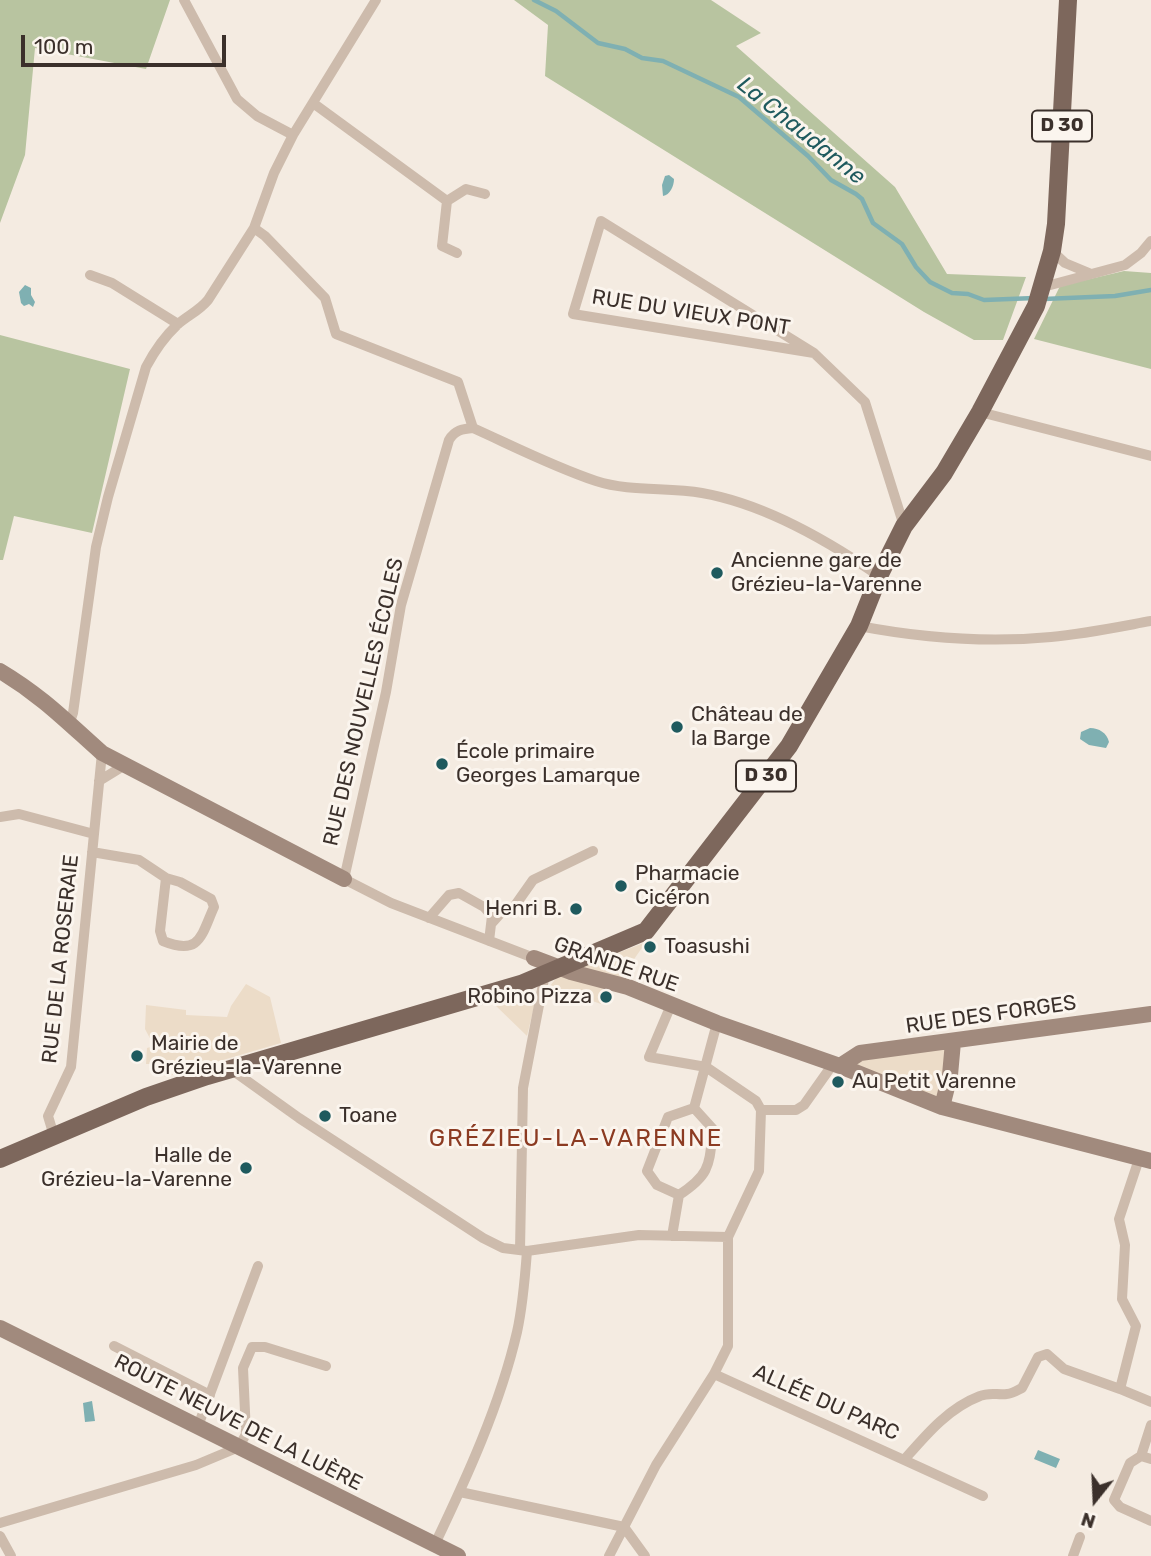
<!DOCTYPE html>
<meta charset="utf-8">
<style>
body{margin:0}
#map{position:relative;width:1151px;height:1556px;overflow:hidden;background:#f4ebe1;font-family:Rubik,sans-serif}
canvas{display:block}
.north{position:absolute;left:1060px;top:1465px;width:70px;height:70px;-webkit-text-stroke:5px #fbf5ee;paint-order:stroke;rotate:198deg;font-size:19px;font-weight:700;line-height:28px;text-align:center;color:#3b302b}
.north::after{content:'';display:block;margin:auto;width:24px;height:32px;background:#3b302b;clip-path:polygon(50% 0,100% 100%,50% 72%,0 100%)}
.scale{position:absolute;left:21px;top:35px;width:205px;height:32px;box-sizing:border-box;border:4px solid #3b302b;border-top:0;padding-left:9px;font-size:21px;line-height:24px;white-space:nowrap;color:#3b302b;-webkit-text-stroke:5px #fbf5ee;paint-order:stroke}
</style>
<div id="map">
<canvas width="1151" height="1556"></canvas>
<div class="north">N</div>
<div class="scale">100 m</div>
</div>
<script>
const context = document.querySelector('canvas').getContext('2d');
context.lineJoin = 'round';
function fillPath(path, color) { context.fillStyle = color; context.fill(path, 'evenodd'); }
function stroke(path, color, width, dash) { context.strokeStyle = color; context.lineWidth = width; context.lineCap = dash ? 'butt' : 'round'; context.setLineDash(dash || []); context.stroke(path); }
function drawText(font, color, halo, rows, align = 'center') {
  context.font = font + ' Rubik,sans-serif'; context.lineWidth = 6; context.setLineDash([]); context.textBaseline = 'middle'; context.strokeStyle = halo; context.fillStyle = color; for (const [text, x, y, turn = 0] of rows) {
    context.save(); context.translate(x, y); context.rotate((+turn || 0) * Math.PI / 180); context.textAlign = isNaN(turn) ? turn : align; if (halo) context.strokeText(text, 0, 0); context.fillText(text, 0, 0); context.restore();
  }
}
const green = new Path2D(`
 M0,0H170L146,69L35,48L25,155L0,223Z
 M514,0H711L761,33L736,46L895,187L947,274L1026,277L1003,340H974L924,312L545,76L548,25Z
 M1124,271L1151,273V369L1034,339L1060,286Z
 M0,335L130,369L92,533L14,516L3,560H0Z`);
const plaza = new Path2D(`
 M646,942L614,988L606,986L601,1004L550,986L557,977Z
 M246,984L270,997L281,1043L165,1077L159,1064H146L147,1048L154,1046L145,1029L146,1005L186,1010V1015L227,1017L231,1006Z
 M525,991L533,997L535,1003L527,1036L494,1004L492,1005L490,999Z
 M952,1044L942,1106L840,1066L860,1053Z`);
const water = new Path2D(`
 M669,175L674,179C674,186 670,195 663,196L662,185L665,176Z
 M25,285L31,288V295L35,302L33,307L29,304L24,306L21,303L19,292Z
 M1090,728C1099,728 1107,733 1109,742L1106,748L1089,745L1080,739L1081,732Z
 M92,1401L95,1421L85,1422L83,1403Z
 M1038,1450L1060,1459L1056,1468L1034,1459Z`);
const stream = new Path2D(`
 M534,0L556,11L598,43L625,49L642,58L663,61L739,97L808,156L831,180L856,194L862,199L873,223L902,244L916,267L930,282L952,293L968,294L984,300L1035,298
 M1044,299L1115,296L1151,290`);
const street = new Path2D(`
 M184,0L237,99L257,116L293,135
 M313,103L447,201L442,246L457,253
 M447,201L466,189L485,194
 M254,228L265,236L325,298L336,334L458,382L473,428
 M1052,251L1065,263L1089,273
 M90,275L112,283L178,324
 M1043,287L1125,265L1141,253L1151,241
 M814,353L573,314L601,221L814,353L865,402L904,526
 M980,412L1151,456
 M859,626C922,638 987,643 1051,637C1084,634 1118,627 1151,621
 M70,722L73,713L96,547L108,497L146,367C154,352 163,338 177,325C187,316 199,311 208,300L254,228L274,173L293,135L376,0
 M99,781L125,765
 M0,817L19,814L94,834
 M92,852L139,860L166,878L160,931L163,941C200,956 201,936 214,907L211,899L180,882L166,878
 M429,918L449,895L459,893L484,907L492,916L489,941
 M492,923L501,913L514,907L533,880L593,851
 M534,958L391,903L344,879L386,692L401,605L449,440C455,430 462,429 473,428C513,446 554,467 596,481C630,492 667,487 702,493C765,504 827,540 879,576
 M671,1005L649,1057L706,1067L756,1101L761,1110
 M232,1070L299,1118L483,1238L503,1248L527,1251L639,1235L728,1237
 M694,1108L713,1129C709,1165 711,1174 679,1195L657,1185L647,1171L668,1117Z
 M694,1108L717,1023
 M761,1110H796L804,1105L833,1064
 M54,1136L48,1116L71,1067L102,753
 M1139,1159L1119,1219L1125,1245L1122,1299L1136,1326L1120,1389L1151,1402
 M672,1236L679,1195
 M520,1250L523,1088L545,974
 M114,1346L210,1395
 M714,1374L904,1460C925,1436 948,1408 980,1396C989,1392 997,1395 1007,1394C1012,1394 1018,1390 1022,1388L1038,1357L1047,1354L1064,1369L1120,1389
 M1151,1425L1141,1456L1151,1459
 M198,1426L258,1266
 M1141,1456L1130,1463L1114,1500L1120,1507L1151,1521
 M904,1460L983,1496
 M460,1492L624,1527
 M0,1523L196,1465L239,1447L246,1434L243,1368L252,1347H265L326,1366
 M624,1527L645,1556
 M0,1536L11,1556
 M435,1544C467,1477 500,1405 517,1332C523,1305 525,1278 527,1251
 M609,1556L656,1465L714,1374L728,1346V1237L759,1171L761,1110
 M1073,1556L1080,1537`);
const secondary = new Path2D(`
 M0,671C42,696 66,721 102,753L344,879
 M534,958L571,972L628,987L717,1023L840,1066L942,1107L1151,1161
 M840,1066L860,1053L1151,1014
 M942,1107L950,1075L953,1042
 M0,1328L458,1556`);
const primary = new Path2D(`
 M0,1159L146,1097L207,1076L521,984L646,931L789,746L859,626L879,576L904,526L944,473L980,412L1036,306L1052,251L1056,224L1068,0`);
const markers = [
 [717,573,7,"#1f5a5e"],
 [677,727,7,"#1f5a5e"],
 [442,764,7,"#1f5a5e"],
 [621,886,7,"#1f5a5e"],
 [576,909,7,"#1f5a5e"],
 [650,947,7,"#1f5a5e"],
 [606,997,7,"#1f5a5e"],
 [137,1056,7,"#1f5a5e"],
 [838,1082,7,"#1f5a5e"],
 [325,1116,7,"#1f5a5e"],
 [246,1168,7,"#1f5a5e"]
];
const shields = [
 [1062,126,60],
 [766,776,60]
];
const shieldNames = [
 ["D 30",1062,126],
 ["D 30",766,776]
];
const streetNames = [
 ["RUE DU VIEUX PONT",691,313,9],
 ["RUE DES NOUVELLES ÉCOLES",364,702,-77],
 ["RUE DE LA ROSERAIE",61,959,-84],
 ["GRANDE RUE",616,965,19],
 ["RUE DES FORGES",991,1015,-8],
 ["ALLÉE DU PARC",826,1403,24],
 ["ROUTE NEUVE DE LA LUÈRE",238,1423,27]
];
const poiNames = [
 ["Ancienne gare de",731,561],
 ["Grézieu-la-Varenne",731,585],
 ["Château de",691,715],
 ["la Barge",691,739],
 ["École primaire",456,752],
 ["Georges Lamarque",456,776],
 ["Pharmacie",635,874],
 ["Cicéron",635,898],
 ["Henri B.",562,909,"right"],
 ["Toasushi",664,947],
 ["Robino Pizza",592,997,"right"],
 ["Mairie de",151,1044],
 ["Grézieu-la-Varenne",151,1068],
 ["Au Petit Varenne",852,1082],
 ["Toane",339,1116],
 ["Halle de",232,1156,"right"],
 ["Grézieu-la-Varenne",232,1180,"right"]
];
const waterNames = [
 ["La Chaudanne",801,131,39]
];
const quarterNames = [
 ["GRÉZIEU-LA-VARENNE",576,1139]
];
fillPath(green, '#b8c4a0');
fillPath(plaza, '#ecdcc8');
fillPath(water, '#7fb0b2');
stroke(stream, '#7fb0b2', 4.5);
stroke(street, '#cdbbac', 10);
stroke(secondary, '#a18a7d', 16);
stroke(primary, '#7d675c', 18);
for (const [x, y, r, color] of markers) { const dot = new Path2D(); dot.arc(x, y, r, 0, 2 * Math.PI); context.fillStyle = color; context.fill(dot); stroke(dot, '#fbf5ee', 2.5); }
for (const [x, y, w] of shields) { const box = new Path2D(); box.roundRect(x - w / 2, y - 15.5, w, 31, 5); context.fillStyle = '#fbf5ee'; context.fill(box); stroke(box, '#3b302b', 2); }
drawText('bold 19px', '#3b302b', null, shieldNames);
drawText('21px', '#3b302b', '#fbf5ee', streetNames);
drawText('21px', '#3b302b', '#fbf5ee', poiNames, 'left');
drawText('italic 23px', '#1f5a5e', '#fbf5ee', waterNames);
context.letterSpacing = '2px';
drawText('24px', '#8c3b22', '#fbf5ee', quarterNames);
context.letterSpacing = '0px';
</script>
